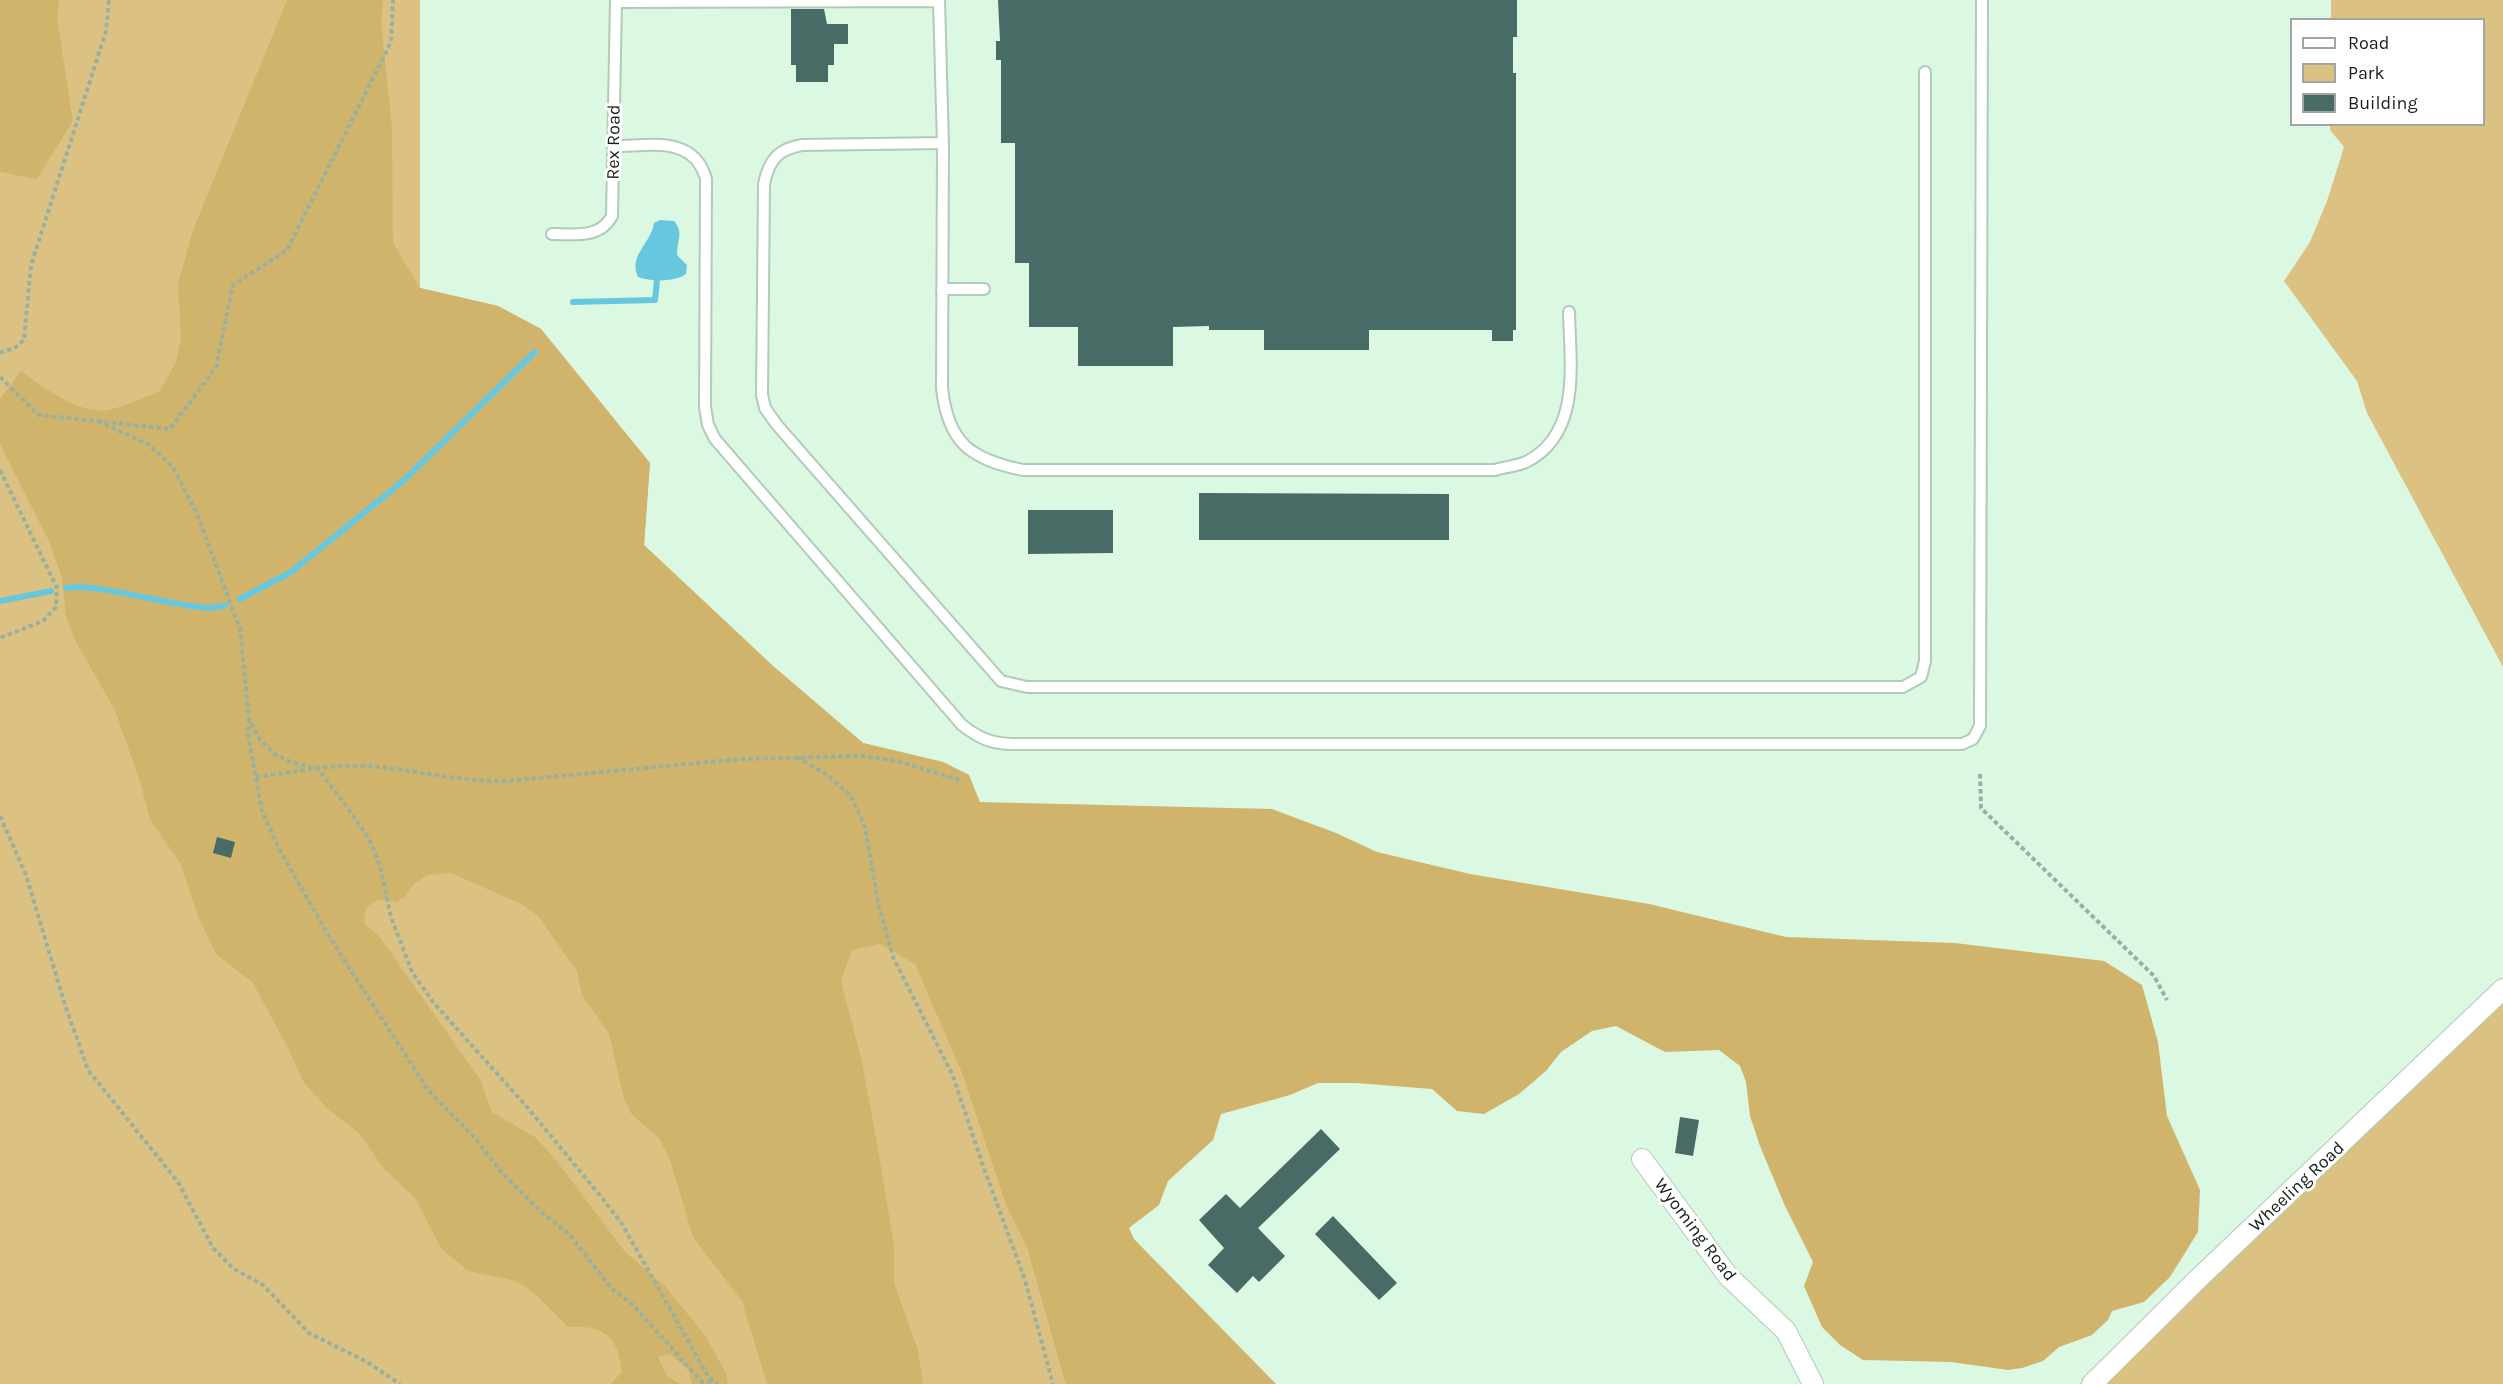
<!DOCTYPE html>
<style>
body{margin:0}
#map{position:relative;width:2503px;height:1384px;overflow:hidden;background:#dbf8e2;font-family:Karla,sans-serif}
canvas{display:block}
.legend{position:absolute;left:2290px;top:18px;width:195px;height:108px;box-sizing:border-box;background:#fff;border:2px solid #a2a6a3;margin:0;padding:8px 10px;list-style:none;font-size:18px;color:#162019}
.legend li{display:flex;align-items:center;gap:12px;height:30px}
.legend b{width:30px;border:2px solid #a2a6a3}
</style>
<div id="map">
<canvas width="2503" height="1384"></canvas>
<ul class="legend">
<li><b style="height:8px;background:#fff"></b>Road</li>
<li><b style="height:16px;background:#dcc282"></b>Park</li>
<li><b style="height:16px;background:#486b66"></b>Building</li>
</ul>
</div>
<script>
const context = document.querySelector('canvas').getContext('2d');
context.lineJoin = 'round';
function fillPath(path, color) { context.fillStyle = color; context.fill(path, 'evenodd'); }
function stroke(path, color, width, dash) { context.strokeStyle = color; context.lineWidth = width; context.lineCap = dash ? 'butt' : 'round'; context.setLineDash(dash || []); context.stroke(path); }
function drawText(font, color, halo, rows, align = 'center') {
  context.font = font + ' Karla,sans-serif'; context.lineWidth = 6; context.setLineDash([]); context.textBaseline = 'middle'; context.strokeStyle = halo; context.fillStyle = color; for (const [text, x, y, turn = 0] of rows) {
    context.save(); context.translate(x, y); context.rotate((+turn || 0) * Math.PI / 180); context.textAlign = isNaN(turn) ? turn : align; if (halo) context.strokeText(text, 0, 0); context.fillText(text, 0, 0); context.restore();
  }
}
const green = new Path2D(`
 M0,0H420V288L498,306L541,329L650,463L644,545L773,666L863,743L943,762L969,775L1026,1245L1065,1384H0Z
 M2331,0H2503V667L2367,413L2357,381L2284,281L2310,242L2327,201L2344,147L2330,130V125L2484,124V20L2331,19Z
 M2503,1000V1384H2080Z`);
const forest = new Path2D(`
 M0,0H59L57,18L73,121L37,179L0,172Z
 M287,0H383L381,23L392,127L393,243L420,288L498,306L541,329L650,463L644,545L773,666L863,743L943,762L969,775L980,802L1272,809L1336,833L1377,852L1470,874L1649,904L1786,937L1955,943L2104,961L2142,985L2158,1042L2167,1116L2200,1190L2198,1232L2170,1277L2144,1302L2112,1311L2108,1320L2092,1335L2059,1347L2043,1361L2022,1368L2008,1370L1951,1362L1863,1360L1840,1345L1822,1327L1804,1286L1813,1262L1785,1206L1760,1146L1750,1116L1746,1082L1740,1066L1719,1050L1665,1052L1616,1026L1592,1031L1561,1052L1546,1071L1519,1094L1484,1114L1457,1111L1432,1089L1356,1083H1318L1290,1095L1221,1114L1213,1140L1168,1181L1159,1205L1129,1228L1134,1239L1276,1384H1065L1026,1245L1006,1205L962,1073L915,964L880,944L852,950L841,981L862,1062L878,1149L894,1245V1283L918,1350L923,1384H767L742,1301L693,1237L670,1160L659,1138L632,1115L624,1099L609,1034L582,995L577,971L538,916L523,905L451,873L427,875L414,884L405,896L397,902L377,900L366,908L364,923L379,936L481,1081L492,1112L535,1137L556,1160L625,1252L665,1286L706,1337L726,1373L728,1384H692L688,1370L670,1354L658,1357L667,1376L680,1384H611L622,1372C618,1336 604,1325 568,1327L534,1293L516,1281L468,1271L441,1248L415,1198L384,1169L360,1134L329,1110L304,1083L288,1048L253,983L216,954L198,916L180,863L150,819L141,785L115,710L75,640L66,617L62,578L49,541L0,444V399L21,371C43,387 79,415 108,410C125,407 144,397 160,391L176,362L181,338L178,284L193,230Z`);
const water = new Path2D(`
 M660,220L674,221C684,233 677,240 677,255L687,265L686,274C675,282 651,282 638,277C628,255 651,244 654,223Z`);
const stream = new Path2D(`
 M573,302L655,300L657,280
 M66,588C103,581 200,617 225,605
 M240,599L291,572L403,481L535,352
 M0,601L51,591`);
const building = new Path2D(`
 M998,0H1517V37H1513V73H1516V330H1513V341H1492V330H1369V350H1264V330H1209V326L1173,327V366H1078V327H1029V263H1015V143H1001V60H996V41H1000Z
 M791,9H824L827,24H848V44H834V65H828V82H796V65H791Z
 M1199,493L1449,494V540H1199Z
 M1028,510H1113V553L1028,554Z
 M217,837L235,842L231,858L213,853Z
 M1680,1117L1699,1120L1693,1156L1675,1153Z
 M1321,1129L1340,1149L1258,1228L1285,1256L1259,1282L1253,1276L1237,1293L1208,1265L1224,1248L1199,1220L1226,1194L1240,1208Z
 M1333,1216L1397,1283L1379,1300L1315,1234Z`);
const path = new Path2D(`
 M0,353L16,347L24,340L31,265L106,31L109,0
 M0,377L39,415L170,429L216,367L233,285L287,250L391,42L393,0
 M98,421L149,445L173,467L197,514L240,629L249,719L260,740L276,755L293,763L318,769L350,811L369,839L380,866L391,917L412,972L433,1002L527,1107L603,1199L622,1224L708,1376L718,1384
 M0,470L57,588L56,607L43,621L0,638
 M249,719L248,734L262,811L279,849L330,938L428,1090L475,1138L501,1172L539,1210L570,1235L611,1288L632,1304L702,1382L714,1381
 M797,757L826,774L851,796L865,827L878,902L893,957L953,1076L982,1163L1024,1277L1053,1384
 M1980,774L1981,808L2154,976L2167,1000
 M256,777C292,773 329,764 365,766C413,769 458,782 506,781L741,759L863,756L897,761L963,781
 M0,816L26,875L65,1005L88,1070L178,1182L213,1248L234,1269L263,1285L309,1333L367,1362L400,1384`);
const service = new Path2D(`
 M939,0L943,146L942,388C948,443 970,459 1023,470H1495C1504,467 1517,466 1526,462C1582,434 1570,363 1569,312
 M616,2L939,1
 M942,143L802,145C778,149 769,160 764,184L762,395L765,408L777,425L1001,681L1027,687H1903L1921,677L1925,661V72
 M614,146C650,146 694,135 706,179L705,407L708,425L715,439L962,725C979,738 989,743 1011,744H1962L1973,739L1980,726L1982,0
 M552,234C574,234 600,239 612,216L616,0
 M942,289H984`);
const minor = new Path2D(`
 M1642,1159L1728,1276L1786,1331L1813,1384
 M2092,1384L2200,1277L2503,989`);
const streetNames = [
 ["Rex Road",614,142,-89],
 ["Wheeling Road",2297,1187,-43],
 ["Wyoming Road",1695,1230,53]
];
fillPath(green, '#dcc282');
fillPath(forest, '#d0b46c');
fillPath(water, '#67c7df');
stroke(stream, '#67c7df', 6);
fillPath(building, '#486b66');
stroke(service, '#b0cbb6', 14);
stroke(minor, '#b0cbb6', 22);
stroke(path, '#9ab09f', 4, [4.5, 3]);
stroke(service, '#fff', 10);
stroke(minor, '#fff', 20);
drawText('18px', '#162019', '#fff', streetNames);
</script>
